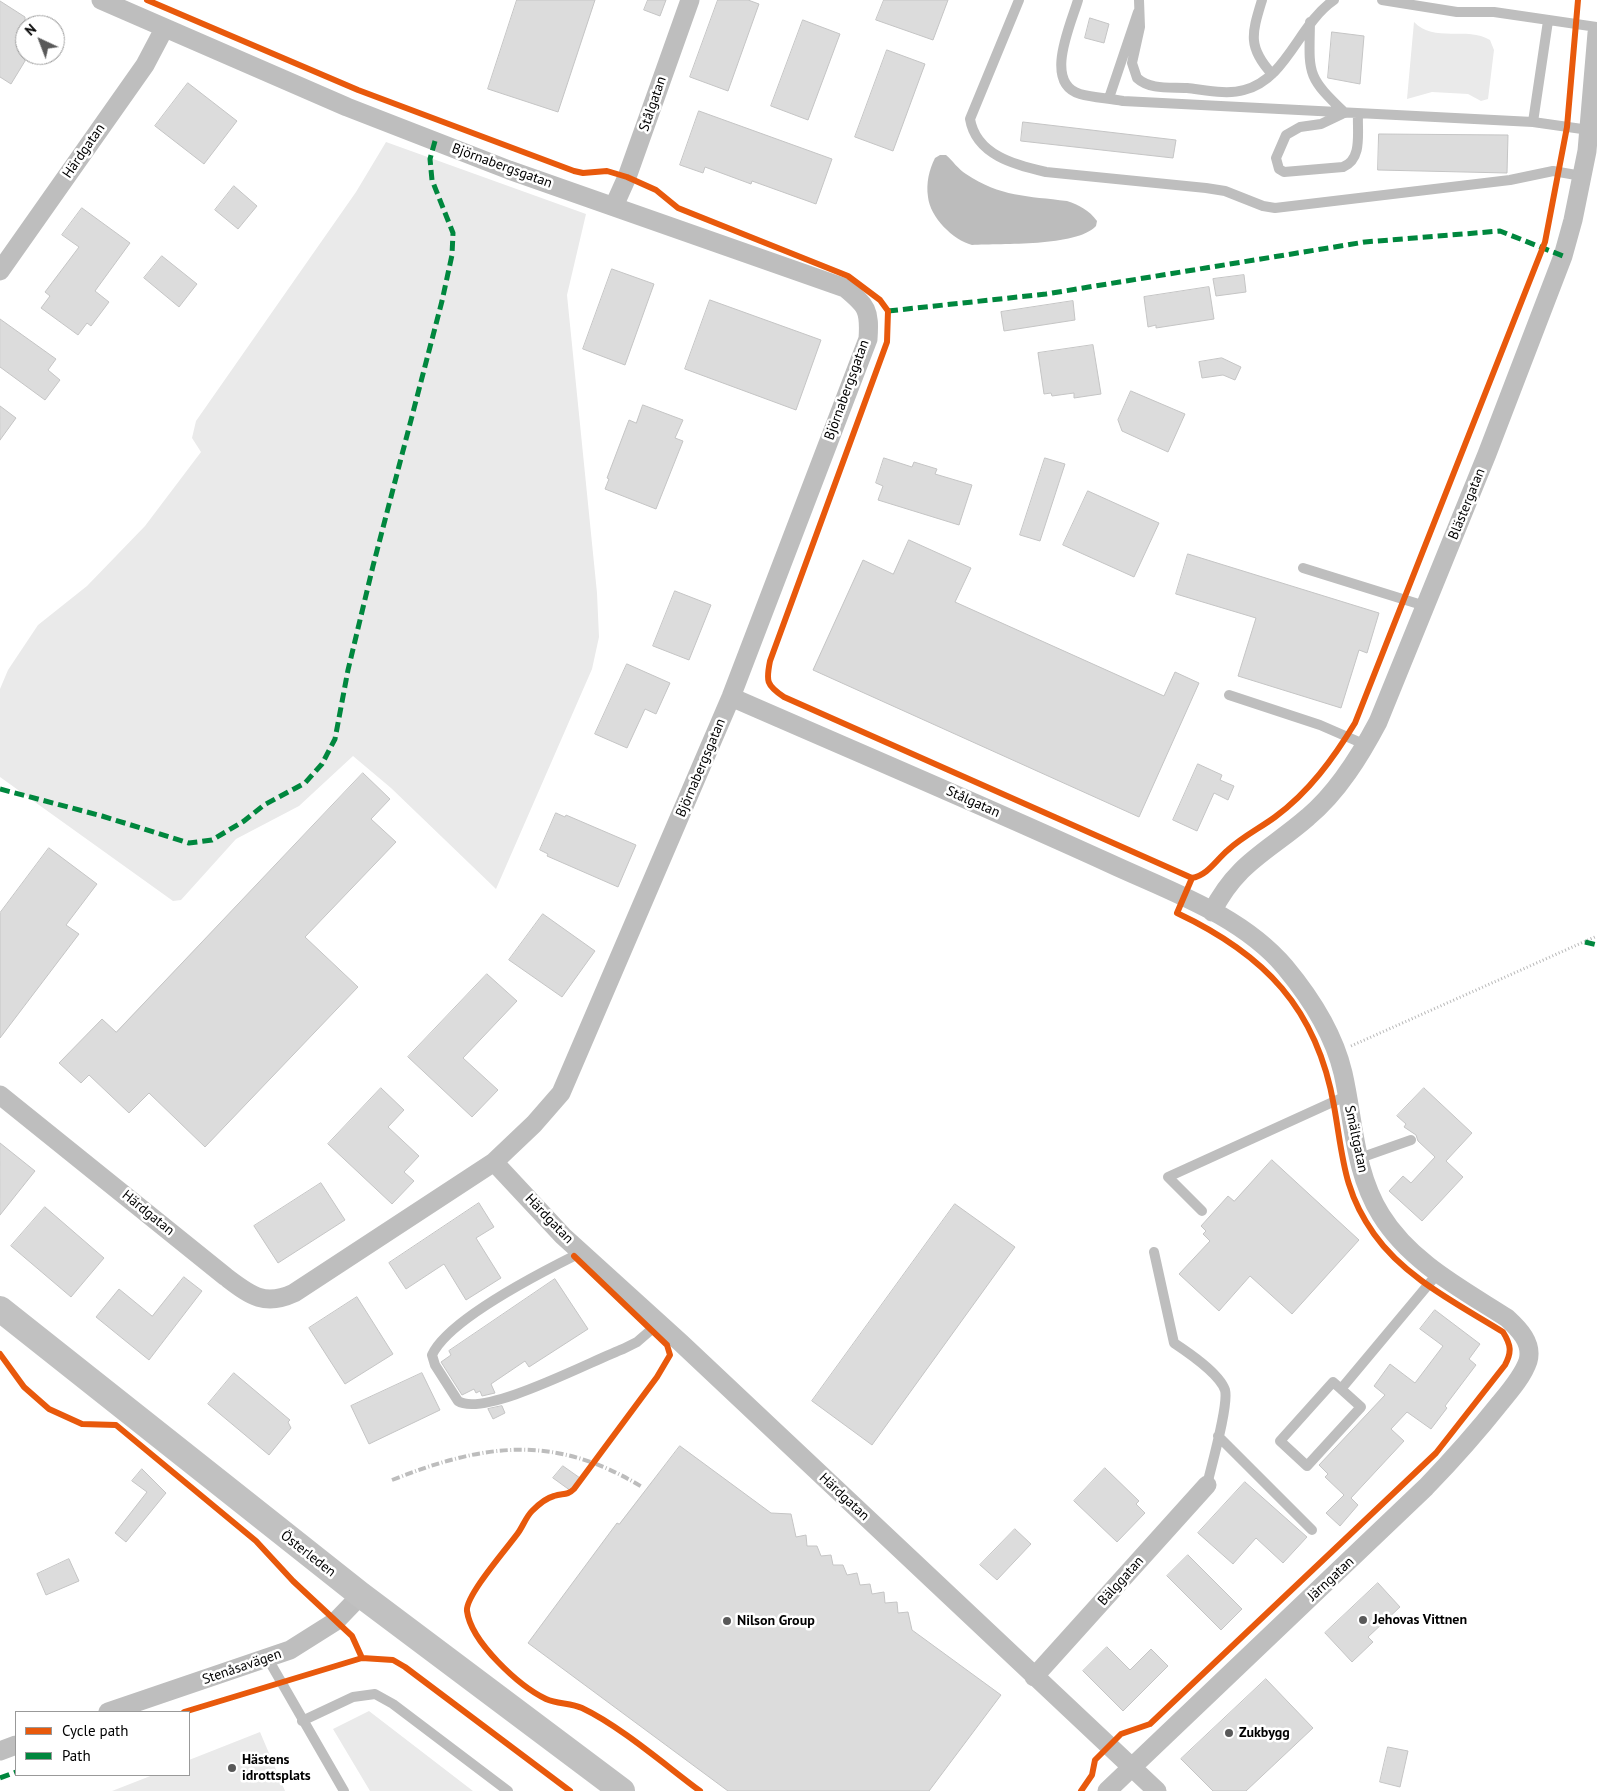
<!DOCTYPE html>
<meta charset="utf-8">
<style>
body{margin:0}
#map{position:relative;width:1597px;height:1791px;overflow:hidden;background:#fff;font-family:"PT Sans",sans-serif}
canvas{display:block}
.legend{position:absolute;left:15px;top:1711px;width:175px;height:65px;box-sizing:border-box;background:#fff;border:1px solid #999;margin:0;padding:6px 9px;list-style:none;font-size:15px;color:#000}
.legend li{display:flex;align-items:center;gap:10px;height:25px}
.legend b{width:25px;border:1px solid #999}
.north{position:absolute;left:15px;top:15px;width:50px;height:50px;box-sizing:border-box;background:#fff;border:1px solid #999;border-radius:50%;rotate:317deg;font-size:14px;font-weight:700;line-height:20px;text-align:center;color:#000}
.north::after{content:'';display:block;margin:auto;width:18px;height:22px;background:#595959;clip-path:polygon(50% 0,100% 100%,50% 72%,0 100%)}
</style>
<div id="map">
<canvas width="1597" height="1791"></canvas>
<ul class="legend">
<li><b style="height:6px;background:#e8590c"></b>Cycle path</li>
<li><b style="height:6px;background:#00873e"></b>Path</li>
</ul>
<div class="north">N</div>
</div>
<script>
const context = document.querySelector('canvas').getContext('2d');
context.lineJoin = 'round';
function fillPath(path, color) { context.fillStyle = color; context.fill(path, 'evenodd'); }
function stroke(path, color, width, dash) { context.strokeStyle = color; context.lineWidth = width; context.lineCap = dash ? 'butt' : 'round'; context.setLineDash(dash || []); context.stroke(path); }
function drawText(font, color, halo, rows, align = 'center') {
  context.font = font + ' "PT Sans",sans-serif'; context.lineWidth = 5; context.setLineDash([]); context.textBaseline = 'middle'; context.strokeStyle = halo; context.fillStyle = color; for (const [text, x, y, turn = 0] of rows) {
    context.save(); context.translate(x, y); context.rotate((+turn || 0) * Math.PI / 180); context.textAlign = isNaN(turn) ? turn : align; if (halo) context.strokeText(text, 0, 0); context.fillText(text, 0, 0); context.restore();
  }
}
const green = new Path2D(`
 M1414,22C1434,43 1467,26 1490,40L1494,50L1488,99L1481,101L1468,94L1432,92L1407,99Z
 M386,142L586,214L567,295L597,593L599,637L592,669L496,889L391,788L353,756L299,806L236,839L181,900L173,901L0,777V689L8,670L38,625L87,586L145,526L201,452L192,438L196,421L356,192Z
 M369,1711L473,1791H370L333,1729Z
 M260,1732L285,1791H112L153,1775H189V1760Z`);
const water = new Path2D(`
 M940,155H946C953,161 958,169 966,174C1000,197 1028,196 1067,201C1079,205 1089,210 1097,221L1096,226C1076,247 1002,243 972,245C953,240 930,217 928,197C926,183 929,170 935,158Z`);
const building = new Path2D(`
 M517,0H595L558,112L488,89Z
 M648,0H666L660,16L644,10Z
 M718,0H748L759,4L728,91L690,77Z
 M884,0H948L933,40L876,20Z
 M0,1L25,17V61L11,84L0,77Z
 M1090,18L1109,24L1104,43L1085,38Z
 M803,20L840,34L808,120L771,106Z
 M1332,32L1364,36L1360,84L1328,78Z
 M887,50L925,64L893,151L855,137Z
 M188,83L237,121L204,164L155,126Z
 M699,111L832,159L816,204L752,181L751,184L705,167L703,173L680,165Z
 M1023,122L1176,140L1173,158L1021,141Z
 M1379,134L1508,135L1507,173L1378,170Z
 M234,186L257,206L238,229L215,210Z
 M82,208L130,243L95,291L109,302L91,326L87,323L78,335L41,308L50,296L45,292L79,247L62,235Z
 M162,256L197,284L179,307L144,278Z
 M612,269L654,284L625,365L583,349Z
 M1244,275L1246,292L1216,296L1213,279Z
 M1209,287L1214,319L1156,328V325L1148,327L1144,297Z
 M710,300L821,340L796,410L685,369Z
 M1073,301L1075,320L1004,331L1001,312Z
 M0,319L56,359L48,370L60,380L45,400L0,367Z
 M1093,345L1101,394L1074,398V393L1052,396L1051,393L1044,394L1038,353Z
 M1222,358L1241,367L1235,380L1223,375L1202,378L1199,362Z
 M1131,391L1185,414L1168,452L1122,431L1118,420Z
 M643,405L683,420L675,438L683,441L656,509L605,489L609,479L607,478L629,420L636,423Z
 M0,406L16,418L0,440Z
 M884,458L912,467L914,462L937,469L935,474L972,485L959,525L878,500L883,486L876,483Z
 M1045,458L1065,464L1040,541L1020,535Z
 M1088,491L1159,523L1134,577L1063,545Z
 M909,540L971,568L955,602L1164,696L1175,672L1199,683L1139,817L813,670L863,560L893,574Z
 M1188,554L1379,613L1367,653L1359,650L1341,708L1238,676L1256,618L1176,594Z
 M675,591L711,605L689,660L653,646Z
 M627,664L670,683L656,714L645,709L627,748L595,734Z
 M1198,764L1222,775L1220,780L1234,786L1228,800L1214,793L1197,831L1173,820Z
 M363,773L390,799L371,819L396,842L305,937L358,987L205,1147L149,1093L129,1113L89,1075L81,1083L59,1063L102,1019L116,1032Z
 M556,813L565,817L566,815L636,845L618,887L547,856L548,854L540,850Z
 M49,848L97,884L66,925L79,934L0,1038V913Z
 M543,914L595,951L562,997L509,960Z
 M487,974L517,1001L463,1058L498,1090L472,1117L408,1057Z
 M381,1088L404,1110L388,1127L419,1156L404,1172L414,1181L392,1204L328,1144Z
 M1424,1088L1472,1133L1446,1161L1463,1177L1422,1221L1389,1191L1403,1176L1411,1183L1435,1157L1418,1141L1416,1135L1404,1127L1406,1124L1397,1116Z
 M0,1143L35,1171L0,1215Z
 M1272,1160L1359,1240L1292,1314L1250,1276L1219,1311L1179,1274L1210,1241L1203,1234L1206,1231L1201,1226L1228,1196L1234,1201Z
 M321,1183L345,1220L278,1263L254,1226Z
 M479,1203L494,1227L476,1238L501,1278L466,1300L444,1264L406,1289L389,1263Z
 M955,1204L1015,1247L872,1445L812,1401Z
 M45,1207L104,1258L71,1297L11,1246Z
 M184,1277L202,1291L149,1360L96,1317L119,1289L152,1316Z
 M555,1279L588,1329L529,1367L525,1361L491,1384L495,1393L482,1396L480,1391L476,1393L474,1389L462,1395L441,1362L451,1355L449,1351Z
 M357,1297L393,1354L345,1384L309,1328Z
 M1435,1310L1480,1344L1469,1359L1476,1365L1445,1406L1447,1408L1431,1429L1407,1412L1391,1429L1404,1441L1351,1498L1358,1505L1340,1526L1326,1513L1344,1495L1325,1477L1328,1474L1319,1465L1385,1395L1374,1386L1390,1364L1415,1383L1443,1346L1420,1329Z
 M234,1373L290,1420L288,1422L291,1428L269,1455L208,1404Z
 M422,1373L440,1410L369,1444L351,1406Z
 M502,1406L505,1413L493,1419L488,1409Z
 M680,1446L771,1513L791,1514L796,1537L806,1535L807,1546H817L821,1556L831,1555L833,1565H843L847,1575L857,1573L860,1585L870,1584L872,1594L884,1592L885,1603L897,1602L898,1613L908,1612L912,1630L1001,1695L929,1791H728L528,1643L617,1523L619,1524Z
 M563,1466L580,1478L571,1491L553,1478Z
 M1105,1468L1139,1501L1136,1504L1145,1513L1117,1542L1074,1501Z
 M142,1469L166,1493L126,1542L115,1533L147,1492L132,1481Z
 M1245,1482L1307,1537L1283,1563L1256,1538L1233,1564L1198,1533Z
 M1015,1529L1031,1544L997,1580L980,1565Z
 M1188,1555L1242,1609L1221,1630L1167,1576Z
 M69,1559L79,1581L46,1595L37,1574Z
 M1378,1583L1400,1607L1368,1637L1373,1642L1352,1662L1325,1633Z
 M1107,1647L1130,1670L1151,1649L1168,1666L1123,1711L1083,1671Z
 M1266,1679L1313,1728L1246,1791H1213L1181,1759Z
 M1388,1747L1408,1751L1400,1787L1380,1782Z`);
const path = new Path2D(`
 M1351,1046L1597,936`);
const service = new Path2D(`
 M1019,0L970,119C976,155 1015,165 1046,172L1206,188L1225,191L1263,206L1275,208L1510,180L1553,171L1582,176
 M1078,0C1071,24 1043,83 1080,94C1094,98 1109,98 1123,101L1533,122L1589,130
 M1139,0L1140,27L1132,63L1137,78C1150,90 1170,87 1187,88C1205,90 1227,95 1244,90C1287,79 1298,25 1334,0
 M1262,0C1252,33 1247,47 1272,74
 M1382,0L1457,12H1494L1597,27
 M1310,22C1309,74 1306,76 1345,113
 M1109,98L1138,12
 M1342,114L1321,124L1300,127L1286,135L1276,158L1279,169L1284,172L1343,167C1363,159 1357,132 1358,114
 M1533,122L1548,21
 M1303,568L1425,606
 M1229,695L1320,725L1366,745
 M1357,1159L1411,1140
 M1202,1211L1168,1177L1346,1096
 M578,1249L574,1256C538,1274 448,1320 432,1355L435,1365L458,1401C484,1418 591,1361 623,1349L637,1342L659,1323
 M1154,1252L1174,1343C1189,1353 1219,1373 1225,1390C1229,1405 1211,1467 1207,1485
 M1341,1389L1361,1407L1307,1466L1280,1441L1333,1382L1341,1389L1438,1273
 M1218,1436L1312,1530
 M268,1659L344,1791
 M302,1721L353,1697L375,1694L393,1704L508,1791`);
const minor = new Path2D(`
 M101,0L347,107L509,170L845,288C867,306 870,310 868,339L731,697L561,1093L534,1124L494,1162
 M614,206L627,177L690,0
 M0,271L145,65L164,29
 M731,697C857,752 984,806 1109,863C1169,891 1241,915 1285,967C1310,997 1334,1035 1343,1073C1354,1121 1354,1172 1381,1215C1410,1262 1462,1289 1507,1318C1519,1329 1533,1343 1528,1361C1523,1376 1510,1391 1500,1403C1477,1432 1452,1460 1426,1487L1107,1791
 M1212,912C1237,862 1269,851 1308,817C1338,792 1360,756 1378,722L1487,454L1563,256L1573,220L1587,151L1597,33
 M0,1095L226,1277C250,1295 264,1307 294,1293L494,1162L563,1236L681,1343L1157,1791
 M1034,1677L1207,1485
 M108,1712L290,1650L336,1621L361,1595
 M0,1751L16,1745`);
const secondary = new Path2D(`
 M0,1309L361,1595L622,1791`);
const rail = new Path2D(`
 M392,1480C483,1444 554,1433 642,1487`);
const quiet = new Path2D(`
 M888,311L1046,294L1365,242L1500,231L1563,256
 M0,789L102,816L189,843L212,840L244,821L264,805L305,783L322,764L335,739L348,670L373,566L442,301L452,255L453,233L432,180L430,159L435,141
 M1585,942L1597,945
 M0,1778L16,1772`);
const cycleway = new Path2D(`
 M147,0L358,90L574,171L583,173L607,171L627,177L656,190L678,208L848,276L880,300L888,311L887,342L770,661C766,681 766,685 784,697L1192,878C1208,875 1216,860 1228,850C1242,837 1260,828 1275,817C1309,792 1333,759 1355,723L1545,242L1567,127L1578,0
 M574,1256L667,1345L670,1355L657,1377L574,1489C567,1496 563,1493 554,1496C546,1498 538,1505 532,1511C526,1517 523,1526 518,1533C508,1547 465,1596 467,1611C471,1642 519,1686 546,1699C557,1704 571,1703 582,1708C620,1726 665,1765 700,1791
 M0,1354L24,1387L49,1409L82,1424L116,1425L256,1541L293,1581L352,1636L362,1658L393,1660L405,1667L570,1791
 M184,1712L362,1658
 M1081,1791L1092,1775L1095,1760L1121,1734L1150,1724L1436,1453L1505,1365C1512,1352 1511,1345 1503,1332C1458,1304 1405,1278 1374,1234C1343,1191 1343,1156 1334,1106C1317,1008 1264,954 1177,913L1192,878`);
const markers = [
 [1363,1620,5,"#595959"],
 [727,1621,5,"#595959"],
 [1229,1733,5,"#595959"],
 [232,1768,5,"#595959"]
];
const streetNames = [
 ["Stålgatan",653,104,-71],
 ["Härdgatan",84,151,-55],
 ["Björnabergsgatan",502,166,20],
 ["Björnabergsgatan",847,390,-70],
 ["Blästergatan",1467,504,-68],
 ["Björnabergsgatan",701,768,-67],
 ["Stålgatan",973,802,24],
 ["Smältgatan",1356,1139,78],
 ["Härdgatan",148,1213,39],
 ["Härdgatan",549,1219,46],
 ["Härdgatan",844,1497,43],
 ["Österleden",308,1554,38],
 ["Järngatan",1331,1579,-43],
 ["Bälggatan",1121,1581,-48],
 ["Stenåsavägen",242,1667,-19]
];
const poiNames = [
 ["Jehovas Vittnen",1373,1620],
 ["Nilson Group",737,1621],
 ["Zukbygg",1239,1733],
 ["Hästens",242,1760],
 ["idrottsplats",242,1776]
];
fillPath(green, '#eaeaea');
fillPath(water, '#bcbcbc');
fillPath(building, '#dcdcdc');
stroke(building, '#c5c5c5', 1);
stroke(path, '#b8b8b8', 3, [1, 2.5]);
stroke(service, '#bebebe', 10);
stroke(minor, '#bebebe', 19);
stroke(secondary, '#c1c1c1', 26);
stroke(rail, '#bdbdbd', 4, [8, 2.5, 1, 2.5]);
stroke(quiet, '#00873e', 5, [10, 5]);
stroke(cycleway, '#e8590c', 6);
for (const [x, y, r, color] of markers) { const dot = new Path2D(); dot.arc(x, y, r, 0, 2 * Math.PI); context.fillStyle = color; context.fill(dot); stroke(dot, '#fff', 2); }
drawText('14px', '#000', '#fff', streetNames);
drawText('bold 14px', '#000', '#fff', poiNames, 'left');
</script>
